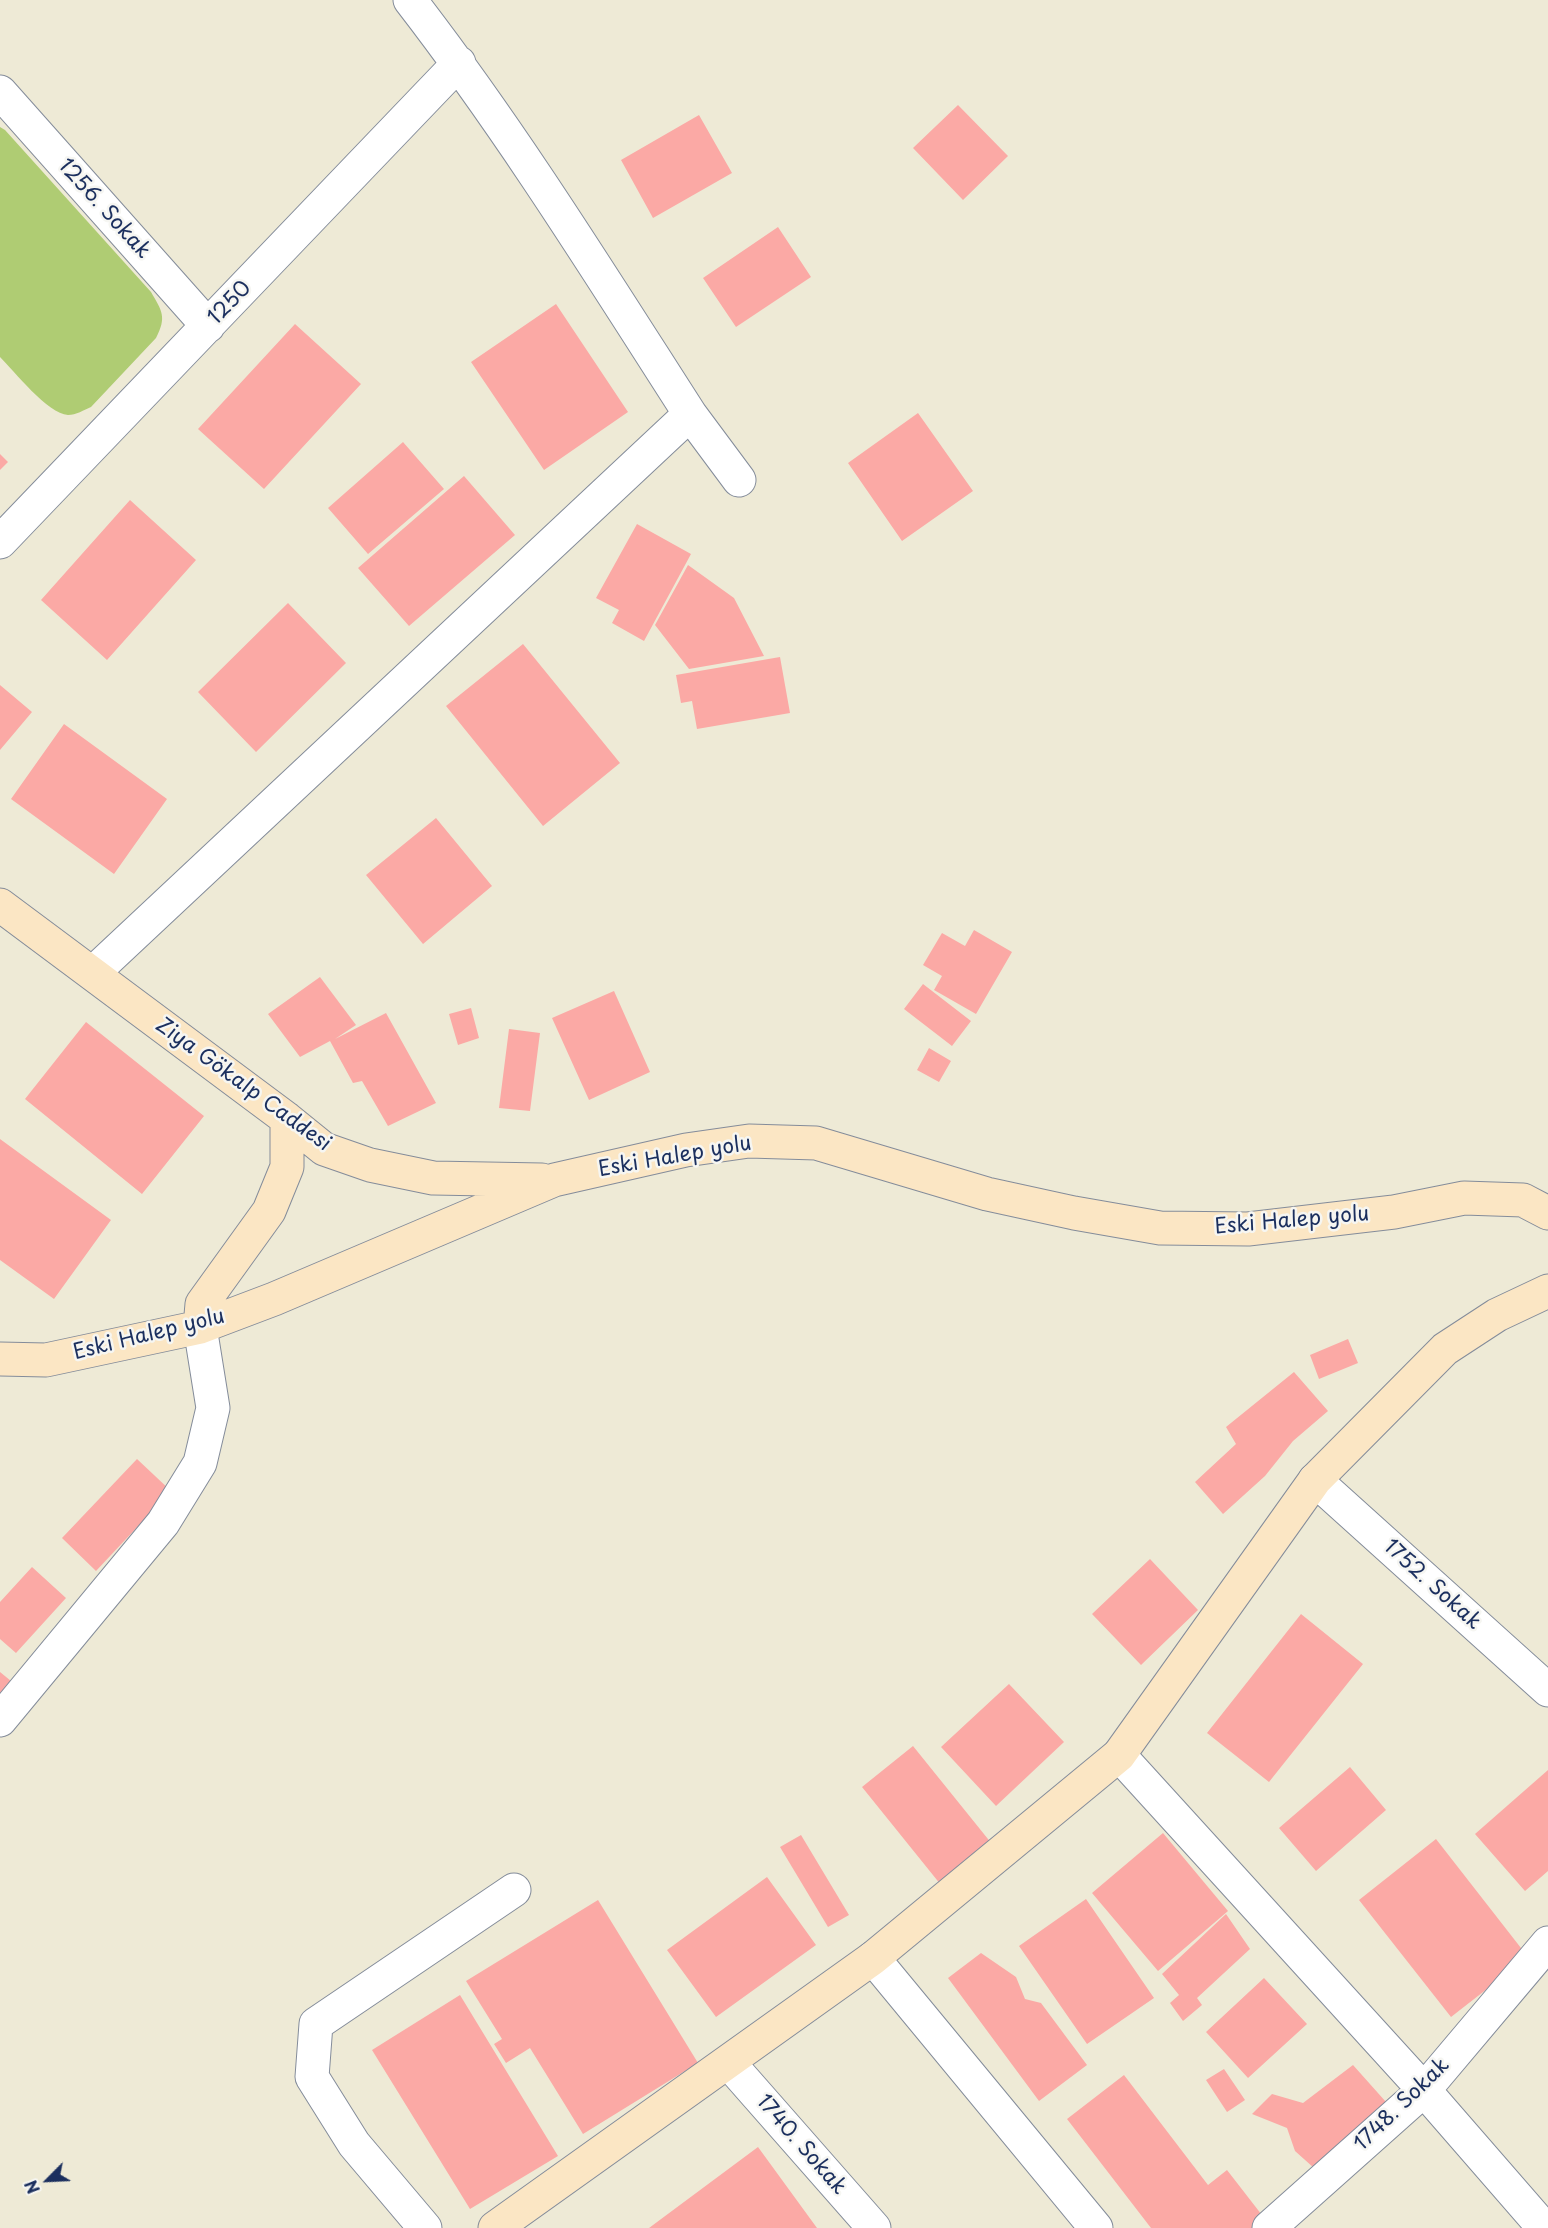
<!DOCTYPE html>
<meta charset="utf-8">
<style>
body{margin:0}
#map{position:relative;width:1548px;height:2228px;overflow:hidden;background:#eeead6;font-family:"Playpen Sans",sans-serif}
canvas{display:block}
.north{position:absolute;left:18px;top:2150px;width:60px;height:60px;-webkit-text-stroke:4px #f6f6f2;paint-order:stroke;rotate:246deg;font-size:16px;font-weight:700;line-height:24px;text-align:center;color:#1b2f5e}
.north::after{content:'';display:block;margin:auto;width:21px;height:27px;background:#1b2f5e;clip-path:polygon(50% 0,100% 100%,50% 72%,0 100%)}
</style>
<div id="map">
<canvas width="1548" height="2228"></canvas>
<div class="north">N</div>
</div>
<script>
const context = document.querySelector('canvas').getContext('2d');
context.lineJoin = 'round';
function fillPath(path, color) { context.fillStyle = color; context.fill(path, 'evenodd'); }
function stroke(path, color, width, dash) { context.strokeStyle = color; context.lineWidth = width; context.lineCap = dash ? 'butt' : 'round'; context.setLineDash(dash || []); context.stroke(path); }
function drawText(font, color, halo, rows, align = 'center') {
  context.font = font + ' "Playpen Sans",sans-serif'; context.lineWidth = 5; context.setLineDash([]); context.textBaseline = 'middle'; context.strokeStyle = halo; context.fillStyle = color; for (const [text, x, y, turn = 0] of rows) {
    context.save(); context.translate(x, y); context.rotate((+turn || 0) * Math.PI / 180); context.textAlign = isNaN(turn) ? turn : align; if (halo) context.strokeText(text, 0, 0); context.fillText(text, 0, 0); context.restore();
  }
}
const green = new Path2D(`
 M0,127L5,130L151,292C162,311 167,317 156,338L91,407C84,410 76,415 68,415C48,414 14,371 0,357Z`);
const building = new Path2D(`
 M958,105L1008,156L963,200L913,148Z
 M699,115L732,173L653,218L621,160Z
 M778,227L811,277L736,327L703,278Z
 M556,304L628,412L544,470L471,362Z
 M295,324L361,384L264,489L198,429Z
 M918,413L973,491L902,541L848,463Z
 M403,442L444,489L368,554L328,508Z
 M0,454L8,462L0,470Z
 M464,476L515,535L409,626L358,568Z
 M130,500L196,560L107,660L41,600Z
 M637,524L691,554L644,641L612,623L619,610L596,598Z
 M688,565L734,598L764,656L689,669L655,625Z
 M288,603L346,663L256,752L198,692Z
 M523,644L620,763L543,826L446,706Z
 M780,657L790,713L697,729L692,701L681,703L676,675Z
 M0,685L32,712L0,750Z
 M64,724L167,799L114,874L11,799Z
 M436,818L492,886L423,944L366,875Z
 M974,930L1012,952L976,1014L934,990L942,976L923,965L942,933L965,946Z
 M320,977L356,1025L335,1039L386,1013L436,1103L388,1126L362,1081L353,1083L330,1041L300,1057L268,1014Z
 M923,984L971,1021L952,1046L904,1009Z
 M614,991L650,1072L589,1100L552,1018Z
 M471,1008L479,1038L458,1045L449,1014Z
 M86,1022L204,1116L142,1194L25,1099Z
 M509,1029L540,1033L530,1111L499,1108Z
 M929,1048L951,1061L939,1082L917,1070Z
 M0,1139L111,1220L54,1299L0,1260Z
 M1348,1339L1358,1363L1319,1379L1310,1355Z
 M1294,1372L1328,1411L1293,1441L1265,1476L1223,1514L1195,1482L1236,1444L1226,1427Z
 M137,1459L171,1491L96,1571L62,1538Z
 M1150,1559L1198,1610L1141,1665L1092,1614Z
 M32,1567L66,1598L16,1653L0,1639V1602Z
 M1301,1614L1363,1664L1269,1782L1207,1733Z
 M0,1672L11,1681L0,1693Z
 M1009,1684L1064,1742L996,1806L941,1747Z
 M913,1746L992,1844L941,1885L862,1787Z
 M1350,1767L1386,1810L1316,1871L1279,1828Z
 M1548,1770V1871L1525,1891L1475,1834Z
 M1163,1833L1228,1911L1158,1971L1092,1893Z
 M801,1835L849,1915L828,1927L780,1847Z
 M1436,1839L1528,1957L1451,2017L1359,1900Z
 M767,1877L816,1945L716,2017L667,1950Z
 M1086,1899L1154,1998L1087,2044L1019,1946Z
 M598,1900L698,2063L583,2134L530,2048L506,2063L494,2044L502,2039L466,1981Z
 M1226,1914L1250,1949L1197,1998L1202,2005L1183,2021L1170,2003L1179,1995L1162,1974Z
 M981,1953L1016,1977L1025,1999L1041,2003L1087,2065L1039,2101L948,1978Z
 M1264,1978L1307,2024L1248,2078L1206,2032Z
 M460,1995L558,2156L470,2209L372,2050Z
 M1353,2065L1386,2102L1314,2168L1295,2151L1287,2128L1252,2114L1272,2094L1303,2103Z
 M1224,2069L1245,2100L1227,2112L1206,2080Z
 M1124,2075L1208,2185L1227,2170L1265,2219L1253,2228H1151L1067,2119Z
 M758,2147L817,2228H649Z`);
const street = new Path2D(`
 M0,92L208,326
 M690,414L739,480
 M0,542L459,63
 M93,973L690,414C600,274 512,132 410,0
 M1315,1480L1548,1690
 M0,1720L163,1523L200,1463L213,1408L200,1327
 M1119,1755L1424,2090L1544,2228
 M873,1958L1096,2228
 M729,2063L874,2228
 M425,2228L354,2144L312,2077L316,2024L514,1890
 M1269,2228L1424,2090L1548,1943`);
const secondary = new Path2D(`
 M0,905L287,1119L324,1149L370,1165L433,1178L542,1180
 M200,1327L202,1304L269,1211L287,1167V1119
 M0,1359L46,1360L200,1327L274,1299L554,1180L686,1150L749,1141L816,1143L987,1194L1074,1213L1160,1228L1248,1229L1394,1212L1464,1198L1523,1200L1548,1213
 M495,2228L873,1958L1119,1755L1315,1480L1445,1349L1497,1315L1548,1291`);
const streetNames = [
 ["1256. Sokak",104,209,48],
 ["1250",230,303,-46],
 ["Ziya Gökalp Caddesi",243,1085,36],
 ["Eski Halep yolu",675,1157,-10],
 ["Eski Halep yolu",1292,1221,-5],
 ["Eski Halep yolu",149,1335,-14],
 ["1752. Sokak",1432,1585,42],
 ["1748. Sokak",1402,2105,-44],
 ["1740. Sokak",801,2145,49]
];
fillPath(green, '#afcc73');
fillPath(building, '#fba9a5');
stroke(street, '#848c9a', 35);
stroke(secondary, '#848c9a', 35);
stroke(street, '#fff', 33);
stroke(secondary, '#fbe6c4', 33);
drawText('21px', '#1b2f5e', '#f6f6f2', streetNames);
</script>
